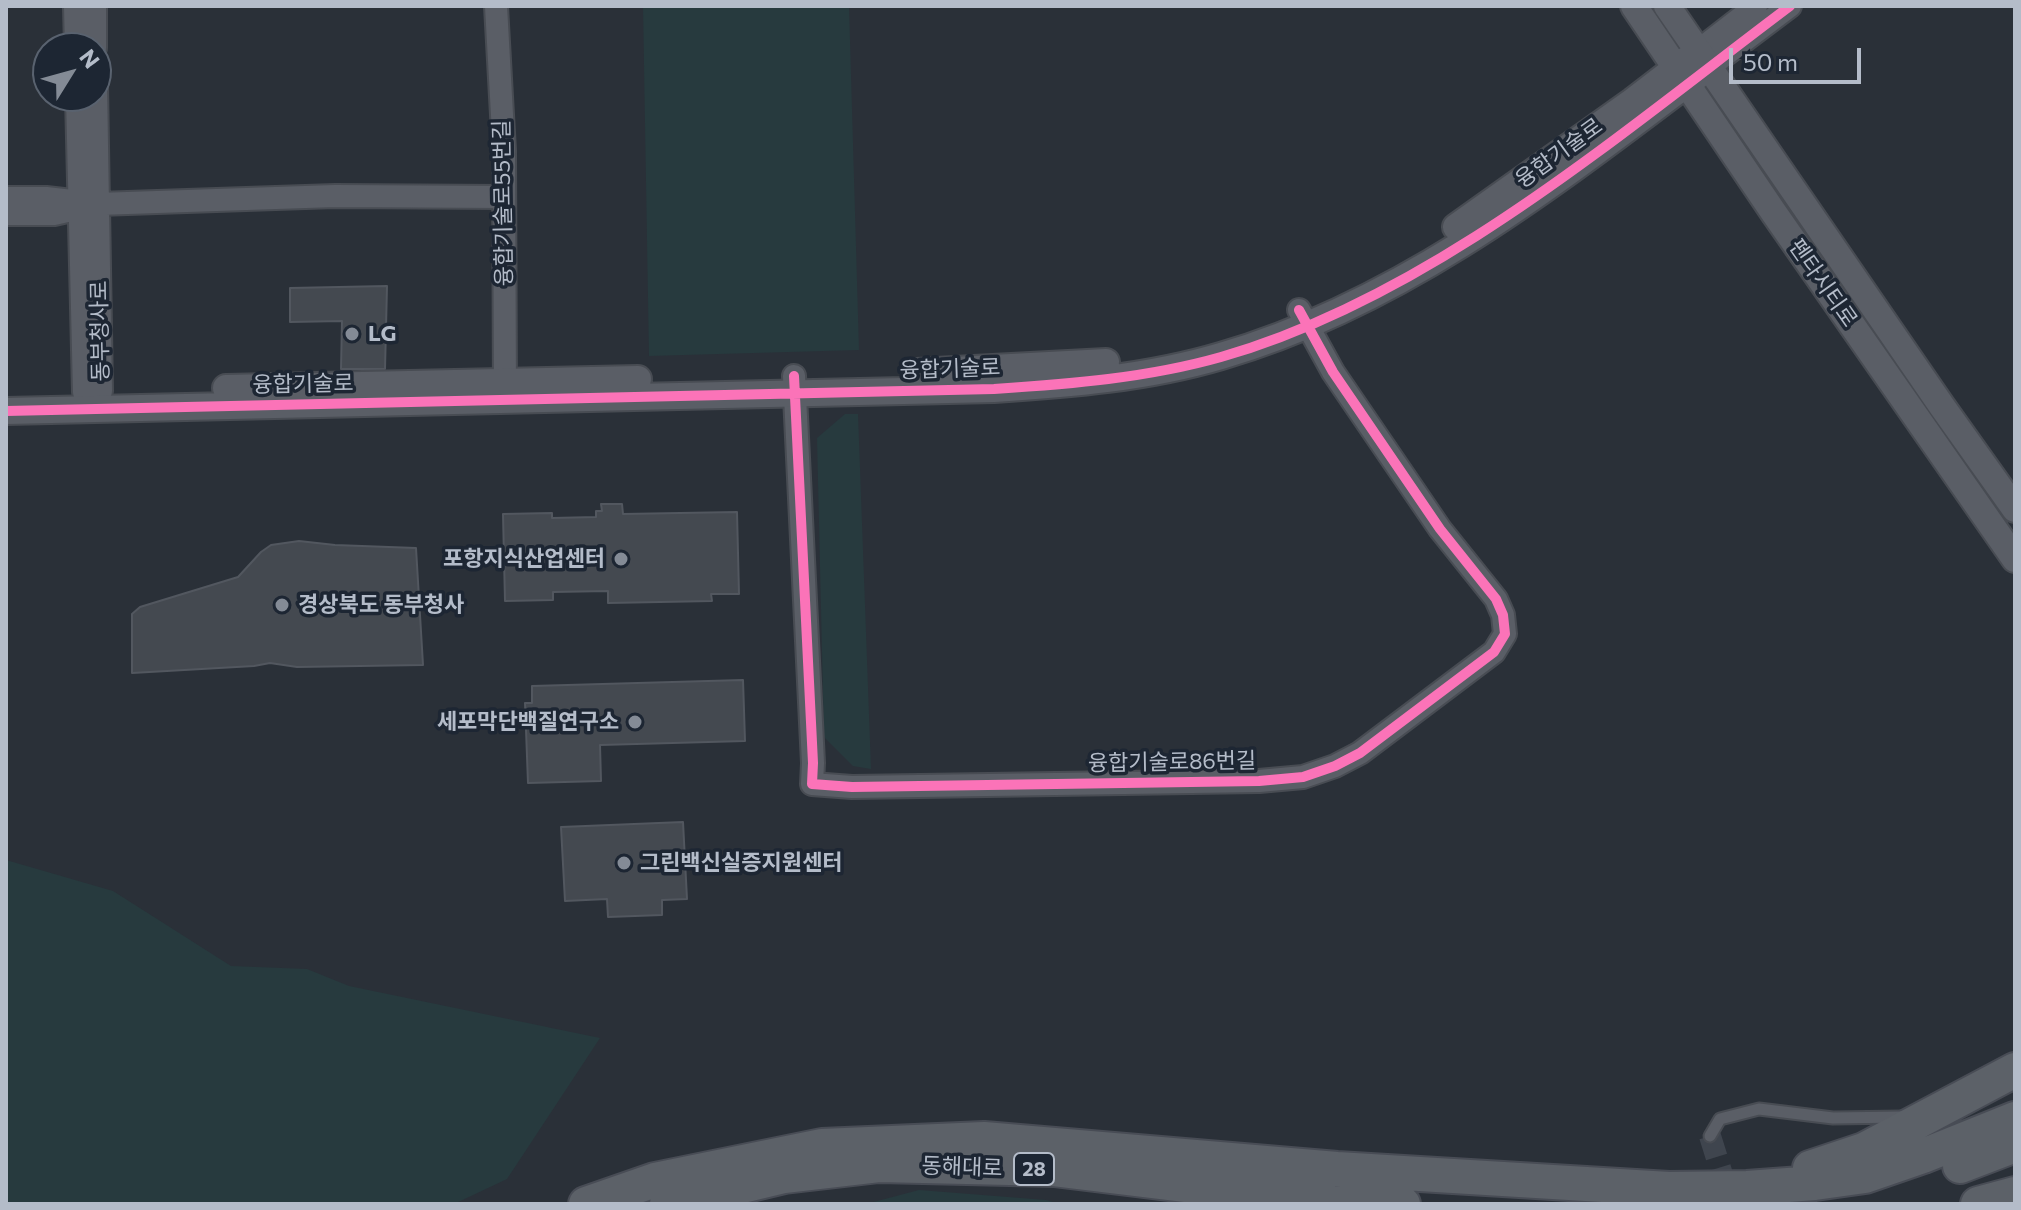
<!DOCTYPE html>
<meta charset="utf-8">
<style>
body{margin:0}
#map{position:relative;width:2021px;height:1210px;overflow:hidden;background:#2a3038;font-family:Commissioner,sans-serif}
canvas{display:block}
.frame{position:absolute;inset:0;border:8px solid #b4bcc9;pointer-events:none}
.north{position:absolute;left:32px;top:32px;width:80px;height:80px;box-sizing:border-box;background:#1d2633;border:2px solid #59626f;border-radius:50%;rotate:53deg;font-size:22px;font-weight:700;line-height:32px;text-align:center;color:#b4bcc9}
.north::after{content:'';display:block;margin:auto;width:28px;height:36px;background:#848b96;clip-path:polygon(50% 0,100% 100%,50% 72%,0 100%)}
.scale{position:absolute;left:1729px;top:48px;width:132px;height:36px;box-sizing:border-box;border:4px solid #b4bcc9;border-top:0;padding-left:10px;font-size:24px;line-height:28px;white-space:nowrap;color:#b4bcc9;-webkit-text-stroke:6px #1d2633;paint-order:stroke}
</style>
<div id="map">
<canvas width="2021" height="1210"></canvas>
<div class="frame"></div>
<div class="north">N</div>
<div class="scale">50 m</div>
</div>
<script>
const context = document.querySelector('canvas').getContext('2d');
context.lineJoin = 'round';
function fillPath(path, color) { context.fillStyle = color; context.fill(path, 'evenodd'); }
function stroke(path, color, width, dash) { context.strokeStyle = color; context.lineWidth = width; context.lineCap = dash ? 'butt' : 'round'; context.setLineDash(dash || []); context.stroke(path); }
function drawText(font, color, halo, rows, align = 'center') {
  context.font = font + ' Commissioner,"Noto Sans KR",sans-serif'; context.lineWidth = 7; context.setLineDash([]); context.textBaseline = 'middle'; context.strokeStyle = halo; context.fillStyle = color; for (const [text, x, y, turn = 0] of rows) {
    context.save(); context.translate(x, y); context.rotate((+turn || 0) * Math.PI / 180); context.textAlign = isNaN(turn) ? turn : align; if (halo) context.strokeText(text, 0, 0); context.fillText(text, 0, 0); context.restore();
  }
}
const green = new Path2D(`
 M643,6H849L859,350L649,356Z
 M845,414H858L871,769L853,766L824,737L817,438Z
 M6,860L113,891L231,966L307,969L349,986L600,1038L507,1179L454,1204H6Z
 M919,1190L1046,1200L1060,1204H866Z`);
const building = new Path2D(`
 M387,286L385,369H341L342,321L290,322V288Z
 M601,504H622L623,514L737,512L739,594H711L712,601L608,603V591L553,592V600L505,601L503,514L552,513V518L596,517V511H602Z
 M299,541L335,545L416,548L423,665L297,667L270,663L254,666L132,673V614L140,607L238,577L261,552L271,545Z
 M743,680L745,741L600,745L601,781L528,783L525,703H532V686Z
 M683,822L687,899L662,900V915L608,917L607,899L565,901L561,827Z`);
const minorTunnel = new Path2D(`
 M1710,1136L1730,1200`);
const service = new Path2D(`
 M1710,1136L1720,1119L1759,1109L1833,1118L1902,1117`);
const minor = new Path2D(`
 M75,6L76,48
 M95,6V48
 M496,6L504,151L505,397
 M1698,51L1756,6
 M1709,67L1790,6
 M77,96L84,392L92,407
 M6,198H46L98,204L335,196L504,197
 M6,214H54L76,209
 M794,376L813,763L812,784L852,787L1259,781L1303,777L1335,766L1360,753L1494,652L1505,634L1503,615L1496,599L1440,529L1333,372L1299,310
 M92,407L101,391L96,84`);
const tertiary = new Path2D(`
 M1634,6L1774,213L2015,559
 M1667,6L1941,405L2015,509
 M1456,227L1633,101L1698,51
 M917,372L1106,362
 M226,388L638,379
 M6,411L994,389C1070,384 1147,378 1221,356C1404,303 1559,180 1709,67`);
const primary = new Path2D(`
 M1960,1166L2015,1145
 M1810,1168L1864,1150L2015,1070
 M586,1204L655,1180L822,1146L984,1139L1337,1169L1669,1189L1747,1188L1815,1183L1865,1176L1923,1156L2015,1119
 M667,1204L784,1176L879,1165L1054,1169L1333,1203L1403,1204
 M1978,1204L2015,1194`);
const cycleway = new Path2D(`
 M794,376L813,763L812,784L852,787L1259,781L1303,777L1335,766L1360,753L1494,652L1505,634L1503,615L1496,599L1440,529L1333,372L1299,310
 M6,411L994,389C1070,384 1147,378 1221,357C1431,297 1618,135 1790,6`);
const markers = [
 [352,334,8,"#848b96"],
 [621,559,8,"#848b96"],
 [282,605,8,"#848b96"],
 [635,722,8,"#848b96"],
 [624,863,8,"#848b96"]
];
const shields = [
 [1034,1169,40]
];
const shieldNames = [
 ["28",1034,1169]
];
const streetNames = [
 ["융합기술로",1559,153,-36],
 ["융합기술로55번길",503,203,-91],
 ["펜타시티로",1823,283,55],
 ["동부청사로",100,331,-91],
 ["융합기술로",950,369,-2],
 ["융합기술로",303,384,-1],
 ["융합기술로86번길",1172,762,-1],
 ["동해대로",962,1167,2]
];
const poiNames = [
 ["LG",368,334],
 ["포항지식산업센터",605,559,"right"],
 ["경상북도 동부청사",298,605],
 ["세포막단백질연구소",619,722,"right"],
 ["그린백신실증지원센터",640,863]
];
fillPath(green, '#273a3e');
fillPath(building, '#444950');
stroke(building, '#52575f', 2);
stroke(minorTunnel, '#3f454e', 22, [22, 11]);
stroke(service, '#484c53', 15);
stroke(minor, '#484c53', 26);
stroke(tertiary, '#484c53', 30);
stroke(primary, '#484c55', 38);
stroke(service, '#5a5e66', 11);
stroke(minor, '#5a5e66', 22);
stroke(tertiary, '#5a5e66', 26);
stroke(primary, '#5c6168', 34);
stroke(cycleway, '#fb73b8', 10);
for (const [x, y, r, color] of markers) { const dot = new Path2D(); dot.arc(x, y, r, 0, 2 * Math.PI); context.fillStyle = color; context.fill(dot); stroke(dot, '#1d2633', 3); }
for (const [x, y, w] of shields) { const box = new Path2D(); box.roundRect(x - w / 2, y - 16, w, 32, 6); context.fillStyle = '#1d2633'; context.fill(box); stroke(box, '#b4bcc9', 2); }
drawText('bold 20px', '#b4bcc9', null, shieldNames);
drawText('22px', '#b4bcc9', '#1d2633', streetNames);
drawText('bold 22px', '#b4bcc9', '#1d2633', poiNames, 'left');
</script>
